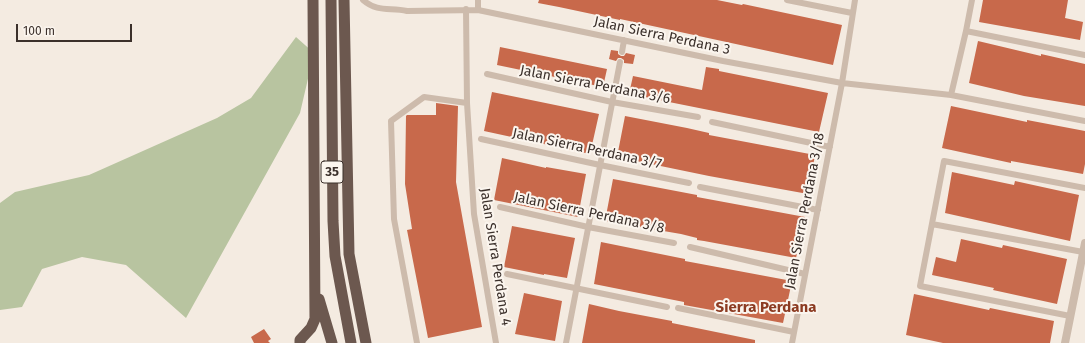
<!DOCTYPE html>
<style>
body{margin:0}
#map{position:relative;width:1085px;height:343px;overflow:hidden;background:#f4ebe1;font-family:"Fira Sans",sans-serif}
canvas{display:block}
.scale{position:absolute;left:16px;top:24px;width:116px;height:18px;box-sizing:border-box;border:2px solid #3b302b;border-top:0;padding-left:5px;font-size:12px;line-height:14px;white-space:nowrap;color:#3b302b;-webkit-text-stroke:3px #fbf5ee;paint-order:stroke}
</style>
<div id="map">
<canvas width="1085" height="343"></canvas>
<div class="scale">100 m</div>
</div>
<script>
const context = document.querySelector('canvas').getContext('2d');
context.lineJoin = 'round';
function fillPath(path, color) { context.fillStyle = color; context.fill(path, 'evenodd'); }
function stroke(path, color, width, dash) { context.strokeStyle = color; context.lineWidth = width; context.lineCap = dash ? 'butt' : 'round'; context.setLineDash(dash || []); context.stroke(path); }
function drawText(font, color, halo, rows, align = 'center') {
  context.font = font + ' "Fira Sans",sans-serif'; context.lineWidth = 4; context.setLineDash([]); context.textBaseline = 'middle'; context.strokeStyle = halo; context.fillStyle = color; for (const [text, x, y, turn = 0] of rows) {
    context.save(); context.translate(x, y); context.rotate((+turn || 0) * Math.PI / 180); context.textAlign = isNaN(turn) ? turn : align; if (halo) context.strokeText(text, 0, 0); context.fillText(text, 0, 0); context.restore();
  }
}
const green = new Path2D(`
 M296,37L314,53L300,113L186,318L126,265L82,257L42,269L22,307L0,310V203L15,192L89,175L217,118L251,98Z`);
const building = new Path2D(`
 M539,0H717L742,5L743,4L842,25L833,65L620,19V20L559,7L538,3Z
 M983,0H1068L1065,18L1083,22L1080,40L979,22Z
 M978,41L1041,56V54L1085,64V106L1024,96L969,83Z
 M500,47L607,69L603,87L497,65Z
 M611,50L618,51V54L621,56H624L626,53L635,55L633,64L624,63V60L621,58H618L616,61L609,59Z
 M706,67L719,69V71L828,93L819,132L629,94L633,76L702,90Z
 M492,92L599,114L590,154L484,131Z
 M436,103L458,106L456,182L482,327L428,338L407,230L412,229L405,184L406,116L407,115H436Z
 M951,106L1027,122V120L1085,131V164L1083,174L1011,161V163L942,148Z
 M625,116L687,128L709,133V135L815,155L808,194L709,176L617,157Z
 M502,158L546,168V167L586,174L578,217L494,200Z
 M952,172L1014,185L1015,181L1079,195L1070,241L945,213Z
 M613,179L697,195V197L805,217L796,258L704,241L697,240V238L681,234L605,221Z
 M512,226L575,238L567,278L544,274V275L504,267Z
 M961,239L1002,248L1003,245L1067,259L1057,304L993,290L994,288L932,275L936,257L956,262Z
 M601,242L685,259V261L792,281L783,323L684,305V302L594,284Z
 M524,293L562,301L555,341L515,334Z
 M914,294L989,310L990,308L1054,321L1050,343H943L906,335Z
 M589,304L619,311L672,321V323L755,340V343H582Z
 M264,329L271,339L268,341L270,343H254L251,337Z`);
const minor = new Path2D(`
 M363,0C378,13 390,7 407,11L478,10L723,61L842,83L951,95L1085,121
 M787,0L852,13
 M466,9L467,103L474,214L496,343
 M478,10V0
 M966,31L1085,55
 M622,52L624,40
 M487,74L612,102L698,117
 M951,95L966,31L972,0
 M712,122L830,147
 M481,139L600,165L689,183
 M700,187L818,210
 M500,207L588,227L674,243
 M932,224L1083,252
 M690,247L805,274
 M507,274L667,307
 M678,308L794,332
 M1070,316L920,286L944,161L1085,188
 M417,343L394,219L391,121L424,97L467,103
 M566,343L620,62
 M792,343L842,83L855,0`);
const tertiary = new Path2D(`
 M1065,343L1085,243`);
const trunk = new Path2D(`
 M331,0L333,221L335,256L351,343
 M344,0L349,254L366,343
 M319,299L332,343
 M300,343V340L311,328L315,319L313,0`);
const shields = [
 [332,172,22]
];
const shieldNames = [
 ["35",332,172]
];
const streetNames = [
 ["Jalan Sierra Perdana 3",662,36,12],
 ["Jalan Sierra Perdana 3/6",595,85,11],
 ["Jalan Sierra Perdana 3/7",587,149,12],
 ["Jalan Sierra Perdana 3/18",805,211,-79],
 ["Jalan Sierra Perdana 3/8",589,213,12],
 ["Jalan Sierra Perdana 4",495,257,81]
];
const neighbourhoodNames = [
 ["Sierra Perdana",766,308]
];
fillPath(green, '#b8c4a0');
fillPath(building, '#c8694b');
stroke(minor, '#cdbbac', 6);
stroke(tertiary, '#cdbbac', 8);
stroke(trunk, '#6c584f', 11);
for (const [x, y, w] of shields) { const box = new Path2D(); box.roundRect(x - w / 2, y - 11, w, 22, 3); context.fillStyle = '#fbf5ee'; context.fill(box); stroke(box, '#3b302b', 1); }
drawText('bold 13px', '#3b302b', null, shieldNames);
drawText('14px', '#3b302b', '#fbf5ee', streetNames);
drawText('bold 15px', '#8c3b22', '#fbf5ee', neighbourhoodNames);
</script>
